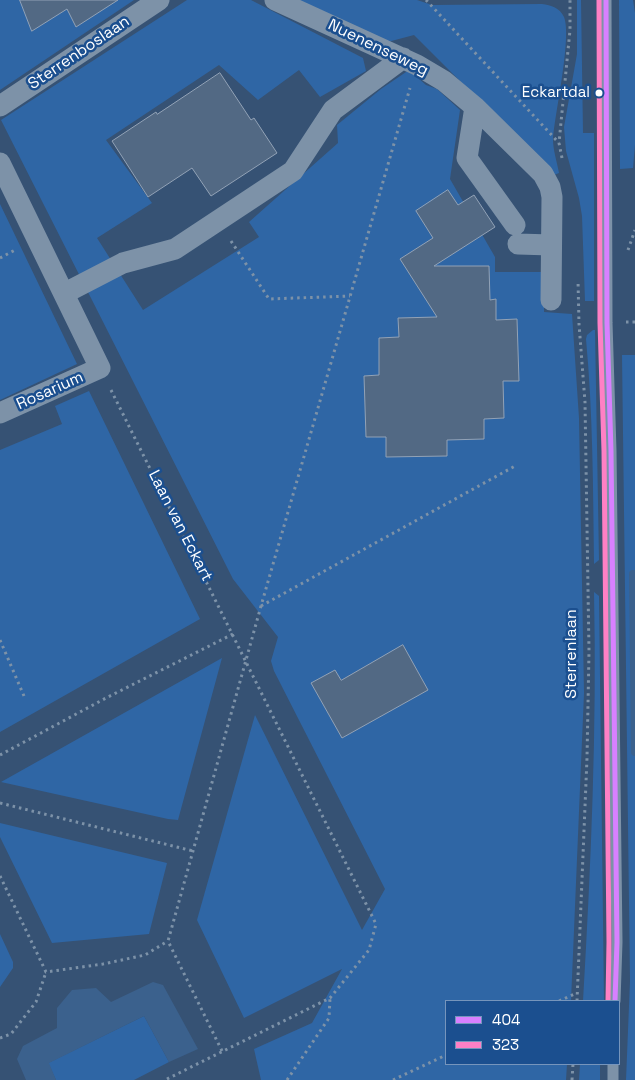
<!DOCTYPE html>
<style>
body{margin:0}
#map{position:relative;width:635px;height:1080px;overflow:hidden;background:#365274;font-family:"Space Grotesk",sans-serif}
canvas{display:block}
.legend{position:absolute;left:445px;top:1000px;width:175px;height:65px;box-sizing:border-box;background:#1b4f8f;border:1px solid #7695bc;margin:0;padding:6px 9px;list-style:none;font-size:15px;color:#fff}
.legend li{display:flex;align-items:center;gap:10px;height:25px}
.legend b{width:25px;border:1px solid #7695bc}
</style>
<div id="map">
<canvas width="635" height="1080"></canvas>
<ul class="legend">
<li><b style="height:6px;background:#d880ff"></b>404</li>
<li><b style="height:6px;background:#ff80c5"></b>323</li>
</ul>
</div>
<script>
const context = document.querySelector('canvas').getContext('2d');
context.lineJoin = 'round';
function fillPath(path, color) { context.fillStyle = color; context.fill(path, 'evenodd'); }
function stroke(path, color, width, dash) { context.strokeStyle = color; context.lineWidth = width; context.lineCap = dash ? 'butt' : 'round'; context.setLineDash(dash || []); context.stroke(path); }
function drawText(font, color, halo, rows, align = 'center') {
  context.font = font + ' "Space Grotesk",sans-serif'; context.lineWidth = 5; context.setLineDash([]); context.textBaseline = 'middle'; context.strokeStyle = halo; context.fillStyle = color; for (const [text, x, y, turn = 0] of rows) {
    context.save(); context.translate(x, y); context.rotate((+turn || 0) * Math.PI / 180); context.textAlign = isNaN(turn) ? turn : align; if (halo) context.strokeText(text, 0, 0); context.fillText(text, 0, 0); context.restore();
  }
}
const green = new Path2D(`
 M0,0H134L0,90Z
 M187,0H251L363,58L366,71L320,97L299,70L258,100L219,65L106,140L152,203L97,238L143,310L259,237L249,222L338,143L337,125L381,89L409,70L426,85L437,89L460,110L450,179L495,257V272H544V312L572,314L579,418L584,693L571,1001H446V1064H567L566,1080H261L254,1049L312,1023L342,969L244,1018L197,920L255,715L362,930L385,889L274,671L271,661L278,637L233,579L1,120Z
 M290,0H417L432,5L542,4C551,5 560,8 564,17C572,37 555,113 553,139C553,150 557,162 559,173L554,175L414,35L380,44Z
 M577,0H581L583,133H594V301H585L582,216L579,198L566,151L564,127L577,54Z
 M619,0H633L635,13V145L633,168L620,169Z
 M0,204L77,364L0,400Z
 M593,330H595L599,560L594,564C593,489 593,414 586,339L587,335Z
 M622,355H635V1080H626L630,981Z
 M89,391L200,619L0,732V450L62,424L55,406Z
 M594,592L599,596L604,1001H583C591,865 597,728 594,592Z
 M222,658L178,820L168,819L1,782Z
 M0,823L167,863L149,934L52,943L0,837Z
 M0,934L13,962V968L0,987Z
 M144,1016L169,1062L134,1080H56L48,1063Z
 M580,1064H600V1080H579Z`);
const water = new Path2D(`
 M153,982L163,985L198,1049L169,1062L144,1016L49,1063L56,1080H26L17,1059L23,1046L57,1028V1008L72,990L96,988L111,1002Z`);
const stream = new Path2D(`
 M633,574L635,752`);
const building = new Path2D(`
 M20,0H118L76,27L67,9L32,31Z
 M220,73L251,120L254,118L277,153L211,196L192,168L148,197L112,141L156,112L157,114Z
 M448,190L458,205L474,195L495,227L434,266H489L490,300L496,299V320L517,319L519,381H503L504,418L484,419V439L447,440V456L386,457V437H366L364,376L379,375V338L399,337L398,318L437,317L400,259L433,238L416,211Z
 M403,645L428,690L342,738L311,683L335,670L341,680Z`);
const path = new Path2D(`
 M426,0L559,143
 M562,158L559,143L570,30V0
 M231,241L269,299L350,296
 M628,250L635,230
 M0,258L17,249
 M626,322H635
 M111,390L376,924L369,950L330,998L165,1080
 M261,606L515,466
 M0,640L24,696
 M0,755L106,698L233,634
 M0,803L193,851
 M0,876L46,972L103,964L145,955L168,941
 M559,1001L577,993
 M577,1001L587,758L589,651L585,402L579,324L578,280
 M0,1038L11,1034L36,1002L46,972
 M222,1051L168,941L261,606L410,88
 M287,1080L329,1018L330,998
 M393,1080L446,1055
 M572,1080L573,1064`);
const lane = new Path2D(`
 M606,0L607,323L611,451L617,942L615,1001
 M613,1080V1064`);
const street = new Path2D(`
 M275,0L417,65L444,81L475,107L543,174L550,187L552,197L551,300
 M0,106L159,0
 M475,107L467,158L515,225
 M0,163L100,368L0,413
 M518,244L551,245
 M65,293L123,263L175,249L293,171L333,110L403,58`);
const bus1 = new Path2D(`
 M606,0L607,323L611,451L617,942L615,1001`);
const bus2 = new Path2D(`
 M599,0L600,323L604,451L609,942L608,1001`);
const markers = [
 [599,93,4.5,"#fff"]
];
const busNames = [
 ["Eckartdal",590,93]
];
const streetNames = [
 ["Nuenenseweg",378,48,26],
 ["Sterrenboslaan",79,53,-34],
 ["Rosarium",50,391,-24],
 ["Laan van Eckart",180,526,63],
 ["Sterrenlaan",572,654,-90]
];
fillPath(green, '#2f66a5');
fillPath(water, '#3b618d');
stroke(stream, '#3b618d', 8);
fillPath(building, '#526984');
stroke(building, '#92a2b6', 1);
stroke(path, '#7d92a8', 3, [2.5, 4]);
stroke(lane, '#7d92a8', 11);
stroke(street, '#7d92a8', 21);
stroke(bus1, '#d880ff', 5);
stroke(bus2, '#ff80c5', 5);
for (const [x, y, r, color] of markers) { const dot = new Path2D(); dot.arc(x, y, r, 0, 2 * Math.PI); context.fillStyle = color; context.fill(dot); stroke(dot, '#1b4f8f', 2); }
drawText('15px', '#fff', '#1b4f8f', busNames, 'right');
drawText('16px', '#fff', '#1b4f8f', streetNames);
</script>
